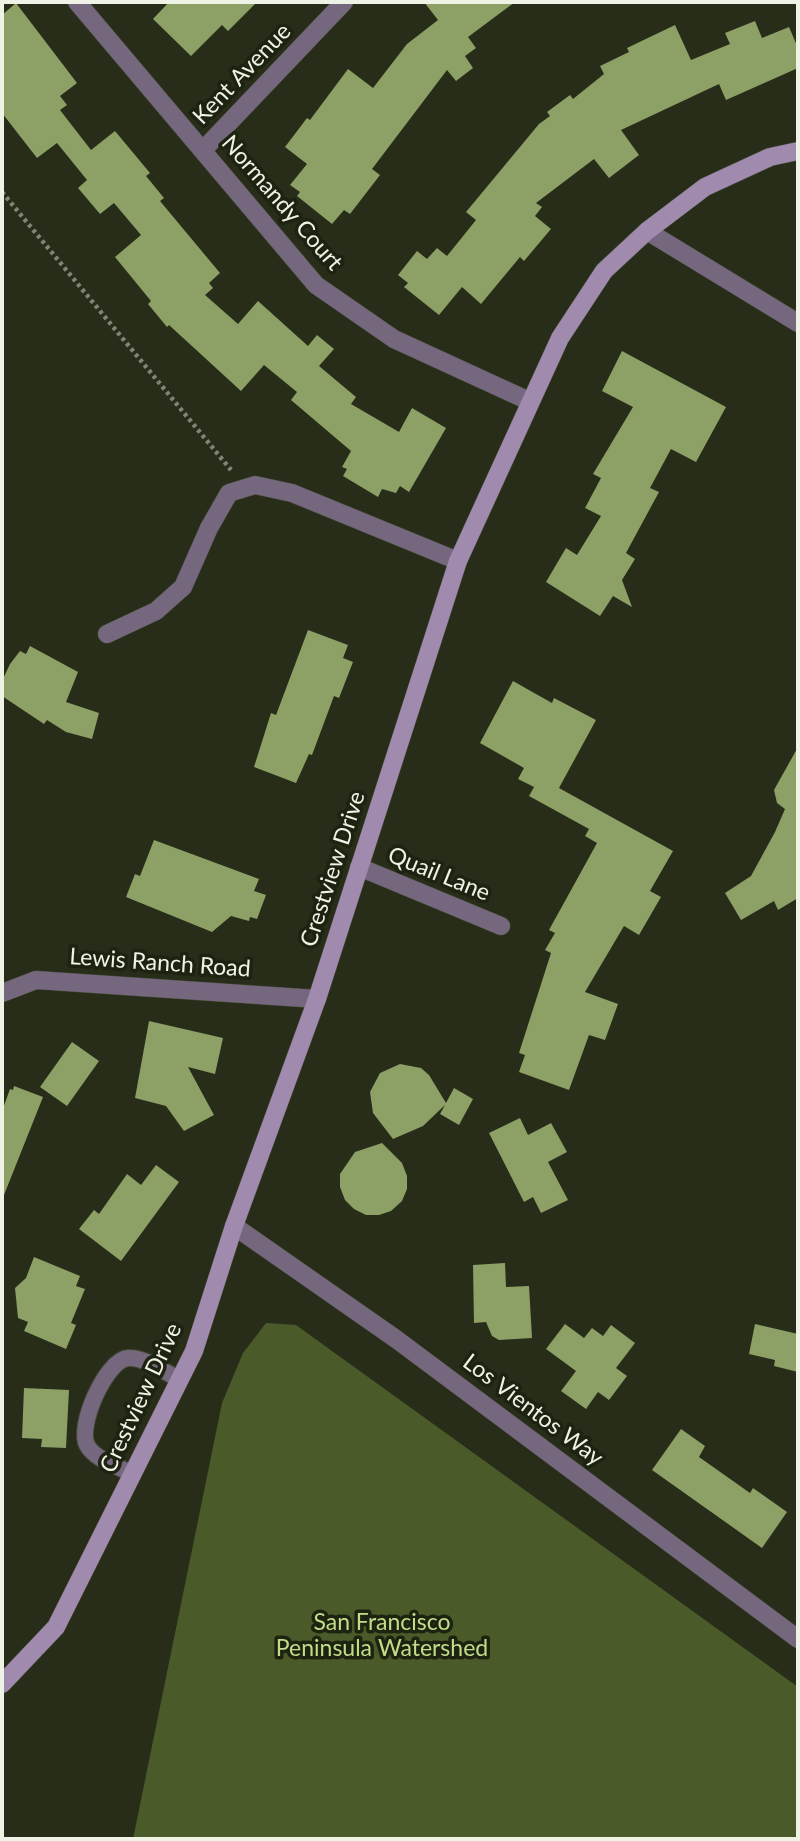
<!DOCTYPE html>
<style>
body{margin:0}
#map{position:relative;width:800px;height:1841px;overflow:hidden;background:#272d19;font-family:Lato,sans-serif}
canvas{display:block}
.frame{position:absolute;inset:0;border:4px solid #eef3e6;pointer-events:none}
</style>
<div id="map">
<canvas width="800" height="1841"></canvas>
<div class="frame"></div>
</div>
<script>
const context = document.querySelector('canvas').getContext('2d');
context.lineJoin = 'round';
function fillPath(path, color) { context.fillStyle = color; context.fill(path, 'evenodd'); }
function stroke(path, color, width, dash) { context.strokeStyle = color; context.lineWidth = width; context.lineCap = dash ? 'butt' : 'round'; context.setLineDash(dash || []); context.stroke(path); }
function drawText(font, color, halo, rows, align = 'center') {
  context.font = font + ' Lato,sans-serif'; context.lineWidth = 7; context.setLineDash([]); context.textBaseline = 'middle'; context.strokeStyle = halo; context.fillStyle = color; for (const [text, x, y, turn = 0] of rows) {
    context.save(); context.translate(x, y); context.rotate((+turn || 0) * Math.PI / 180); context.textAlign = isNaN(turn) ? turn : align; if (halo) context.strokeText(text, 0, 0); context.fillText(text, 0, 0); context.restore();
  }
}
const green = new Path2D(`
 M266,1323L296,1325L798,1687V1839H133L222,1403L243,1353Z`);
const building = new Path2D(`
 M169,2H257L228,31L222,25L191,56L153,19Z
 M424,2H515L468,37L476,48L465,56L473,68L456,81L447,70L372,169L380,175L350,214L344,210L332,224L297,196L300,192L290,185L307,164L285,147L307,118L310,120L348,69L373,88L407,44L438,20Z
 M16,3L77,83L60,96L67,105L60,110L91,150L115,131L150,173L146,176L164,198L160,201L220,273L209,283L213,288L205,295L238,324L258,301L308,346L317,335L334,349L319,366L356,397L351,404L399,432L412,408L446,428L409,492L400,486L396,493L382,489L378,497L343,476L347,469L342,467L351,451L291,400L297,392L264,365L241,391L169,325L167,327L148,304L151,301L115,257L141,235L114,203L100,214L78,188L87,180L57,143L37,158L2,113V15Z
 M755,21L762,38L789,27L798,48V68L726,100L719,84L621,130L639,155L609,178L594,159L536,203L542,207L535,216L551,229L524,261L520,257L481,304L462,287L439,315L404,287L408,283L398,275L417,251L427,259L437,248L447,256L476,220L466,212L539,124L550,116L547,112L570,95L573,99L604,74L600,66L629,52L627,48L675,25L691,60L730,44L725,33Z
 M622,351L726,407L696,462L671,449L650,488L659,492L626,553L635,559L622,580L632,607L613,596L600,616L546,582L566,548L577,555L601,516L585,508L601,478L593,474L633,407L602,391Z
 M308,630L348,645L343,658L353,662L339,698L334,696L312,755L309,754L296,783L254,767L271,713L276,715Z
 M30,646L78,672L66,702L99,713L92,739L66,732L47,720L44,724L2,696V681L10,664L20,651L26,654Z
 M513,681L552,703L554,698L596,720L559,788L673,851L650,891L661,897L639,935L624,926L585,992L618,1004L605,1040L589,1035L569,1090L519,1072L525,1055L519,1053L551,953L545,950L555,933L549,930L597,843L585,836L589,829L529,796L534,787L518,779L524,768L480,743Z
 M798,747V898L778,910L774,901L741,920L725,893L751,876L775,832L785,809L777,803L774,790Z
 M154,840L259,879L254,891L266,895L257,919L250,917L249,921L231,916L212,932L126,897L135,874L140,876Z
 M149,1021L223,1038L215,1074L188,1067L214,1115L184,1131L166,1106L135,1098Z
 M72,1042L99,1061L67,1106L40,1087Z
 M400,1064L421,1068L429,1075L446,1103L454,1088L473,1099L459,1125L440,1114L445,1105L423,1126L393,1139L373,1113L370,1092L380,1073Z
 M14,1086L43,1097L2,1200V1111L10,1089L13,1090Z
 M520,1118L528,1135L551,1123L567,1152L548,1162L568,1200L541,1213L533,1197L524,1202L489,1133Z
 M382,1143L402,1163L407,1176V1189L402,1201L391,1211L379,1215H366L354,1209L345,1200L340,1187V1174L355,1152Z
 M156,1165L179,1182L121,1261L79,1229L94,1210L99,1214L127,1174L141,1185Z
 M34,1257L80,1276L76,1286L85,1289L71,1323L76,1325L66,1349L24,1331L28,1322L18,1318L15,1288L26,1278Z
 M505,1263L506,1287L529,1286L532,1338L499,1340L492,1336L486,1322L474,1323L473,1265Z
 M565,1324L584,1338L592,1328L603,1336L611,1325L635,1343L616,1368L627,1376L609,1400L598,1392L586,1409L561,1391L576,1371L546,1349Z
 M755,1324L798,1334V1372L774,1366L775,1360L749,1354Z
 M24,1388L69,1390L66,1448L41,1447L42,1439L22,1438Z
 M681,1429L705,1446L699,1457L750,1493L753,1488L787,1512L762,1548L652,1470Z`);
const path = new Path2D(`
 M2,192L231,470`);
const lane = new Path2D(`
 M133,1474C119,1467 94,1459 87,1445C77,1426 106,1360 128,1358C145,1357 164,1372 179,1379`);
const street = new Path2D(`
 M77,2L316,285L394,339L529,401
 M204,149L344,2
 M647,231L798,323
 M107,634L156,611L183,587L209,528L229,493L255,485L292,493L458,561
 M359,867L501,926
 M2,993L36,980L317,999
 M234,1226L396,1339L798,1639`);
const secondary = new Path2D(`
 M2,1684L56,1627L194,1351L234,1226L317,999L458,561L560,338L604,271L647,231L705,187L770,157L798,151`);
const streetNames = [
 ["Kent Avenue",242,74,-46],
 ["Normandy Court",282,203,49],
 ["Crestview Drive",333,869,-72],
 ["Quail Lane",439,874,22],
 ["Lewis Ranch Road",160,963,4],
 ["Crestview Drive",141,1398,-65],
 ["Los Vientos Way",533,1410,37]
];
const parkNames = [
 ["San Francisco",382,1623],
 ["Peninsula Watershed",382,1649]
];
fillPath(green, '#4b5a29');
fillPath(building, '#8da066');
stroke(lane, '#434936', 18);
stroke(street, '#434936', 19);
stroke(secondary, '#434936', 19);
stroke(path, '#808574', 4.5, [3.5, 3.5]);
stroke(lane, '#75677d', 16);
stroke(street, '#75677d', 18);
stroke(secondary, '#a08aad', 18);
drawText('23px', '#eef3e6', '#1d2310', streetNames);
drawText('23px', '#c2dd88', '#1d2310', parkNames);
</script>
